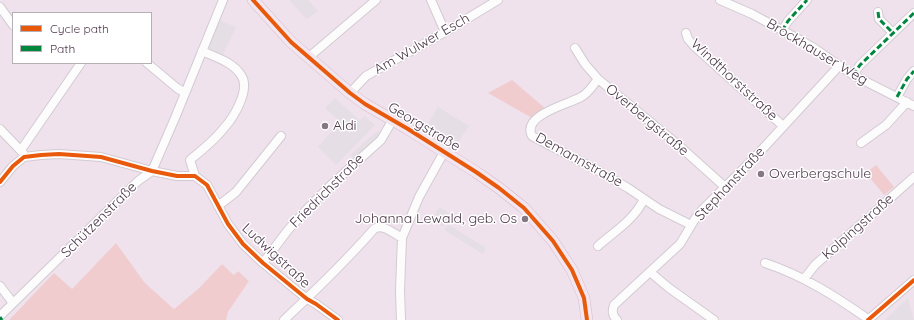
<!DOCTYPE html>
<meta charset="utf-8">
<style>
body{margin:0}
#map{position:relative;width:914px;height:320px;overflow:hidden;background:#f3eef3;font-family:Quicksand,sans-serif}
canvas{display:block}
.legend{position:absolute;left:12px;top:12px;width:140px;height:52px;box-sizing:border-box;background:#fff;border:1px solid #b7afb6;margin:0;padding:5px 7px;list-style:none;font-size:12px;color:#4c3749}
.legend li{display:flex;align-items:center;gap:8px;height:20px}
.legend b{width:20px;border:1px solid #b7afb6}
</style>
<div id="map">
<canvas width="914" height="320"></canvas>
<ul class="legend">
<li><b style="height:5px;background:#e8590c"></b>Cycle path</li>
<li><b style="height:5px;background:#00873e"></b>Path</li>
</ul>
</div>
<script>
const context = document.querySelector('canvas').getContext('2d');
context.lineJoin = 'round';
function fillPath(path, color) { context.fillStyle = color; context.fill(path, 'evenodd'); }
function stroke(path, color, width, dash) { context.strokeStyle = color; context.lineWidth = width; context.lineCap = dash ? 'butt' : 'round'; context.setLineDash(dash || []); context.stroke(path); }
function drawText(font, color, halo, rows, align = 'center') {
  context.font = font + ' Quicksand,sans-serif'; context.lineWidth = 3; context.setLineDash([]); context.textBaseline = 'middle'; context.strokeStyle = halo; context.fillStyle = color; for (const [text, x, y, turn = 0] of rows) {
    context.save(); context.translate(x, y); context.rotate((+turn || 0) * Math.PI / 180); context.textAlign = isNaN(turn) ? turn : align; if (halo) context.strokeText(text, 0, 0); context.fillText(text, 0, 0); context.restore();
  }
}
const residential = new Path2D(`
 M0,0H914V320H226L228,312L249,281L237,271L234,275L222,264L198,289L174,309L145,283L116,244L72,289L24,304L9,320H0ZM13,13H151V63H13Z`);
const green = new Path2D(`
 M512,80L546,109L532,118L488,93Z
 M876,165L894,187L884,195L866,173Z
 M116,243L145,283L174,309L198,289L222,264L234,275L238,271L249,281L228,312L226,320H9L54,273L72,289Z`);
const parking = new Path2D(`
 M289,0H308L318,11L307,19Z
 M217,19L236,27L222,57L205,49Z
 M335,98L360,121L364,116L375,125L336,165L318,147L331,132L341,122L325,108Z
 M438,107L469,126L456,145L426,127Z
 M377,131L381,134L354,159L350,155Z
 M439,207L451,214L443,227L432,220Z
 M448,224L486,248L483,254L444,230Z
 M908,298L914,320H885Z`);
const minor = new Path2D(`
 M431,0L445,32
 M720,0L752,14L800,40L814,48L853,75L914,106
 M0,7L13,25
 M878,12L879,19L893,33
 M782,31L788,21L807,0
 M686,33L688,39L694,46L783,126
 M575,48L585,64L598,79L676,143L725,187
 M309,57L376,0
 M147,63L177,88L185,93
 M853,75L860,65L914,13
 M598,79C593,85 589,93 581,97C569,104 521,115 532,136L595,169L628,188L659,209L691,225
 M350,93L366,76L445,32L498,0
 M897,97L907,79L914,71
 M0,129L23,153
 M861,143L886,125L907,102
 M21,150L81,63
 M195,176L190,160C202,150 215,140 224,128C234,117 251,89 241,75C233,62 215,57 202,51
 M0,182L13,166L24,157L41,155L59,154L101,157L152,171L177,176H195L207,185L228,224L243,244L263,263L307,299L316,304L338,320
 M218,206L236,192L281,136
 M598,246C615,231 634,220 644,199
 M263,263L288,230L307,209L331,185L381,140L392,121
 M765,263C804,276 835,296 868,319
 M650,272L669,288L714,320
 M804,279L815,265L914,177
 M0,286L13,303
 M0,316L138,181L152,171L175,118L223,0
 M284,320C315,291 346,261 374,229C383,223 394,234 402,238
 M401,320L400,290L402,238L419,197L444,152
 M617,320C612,315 612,311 614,305L680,244L695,219L702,210L756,156L839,66
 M868,320L914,280`);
const major = new Path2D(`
 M253,0L291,42L350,93L365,104L408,129L476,172L499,188L524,208L553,241L572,270L584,298L587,320`);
const quiet = new Path2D(`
 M878,12L879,19L893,33
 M782,31L788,21L807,0
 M853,75L860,65L914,13
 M897,97L907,79L914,71
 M0,317L2,320`);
const cycleway = new Path2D(`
 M253,0L291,42L350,93L365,104L408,129L476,172L499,188L524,208L553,241L572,270L584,298L587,320
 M0,182L13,166L24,157L41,155L59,154L101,157L152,171L177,176H195L207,185L228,224L243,244L263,263L307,299L316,304L338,320
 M868,320L914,280`);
const markers = [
 [325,126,4,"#867784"],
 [761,174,4,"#867784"],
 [525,219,4,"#867784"]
];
const streetNames = [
 ["Am Wulwer Esch",422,44,-30],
 ["Brockhauser Weg",817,52,31],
 ["Windthorststraße",734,80,43],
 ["Overbergstraße",647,120,40],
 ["Georgstraße",424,127,31],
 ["Demannstraße",579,160,29],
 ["Stephanstraße",730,184,-47],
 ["Friedrichstraße",327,191,-45],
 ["Schützenstraße",99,220,-45],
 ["Kolpingstraße",858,227,-42],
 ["Ludwigstraße",276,256,43]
];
const poiNames = [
 ["Aldi",333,126],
 ["Overbergschule",769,174],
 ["Johanna Lewald, geb. Os",517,219,"right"]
];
fillPath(residential, '#efe2ed');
fillPath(green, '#f0cccf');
fillPath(parking, '#e5dfe5');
stroke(minor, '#d2cbd1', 10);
stroke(major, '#d7bad1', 12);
stroke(minor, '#fdfcfd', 8);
stroke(major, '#f2e6ef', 11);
stroke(quiet, '#00873e', 3, [6, 3]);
stroke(cycleway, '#e8590c', 4);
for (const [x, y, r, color] of markers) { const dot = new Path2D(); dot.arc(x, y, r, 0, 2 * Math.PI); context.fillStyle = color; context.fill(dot); stroke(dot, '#fff', 1.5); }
drawText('14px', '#4c3749', '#fff', streetNames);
drawText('14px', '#4c3749', '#fff', poiNames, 'left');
</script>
